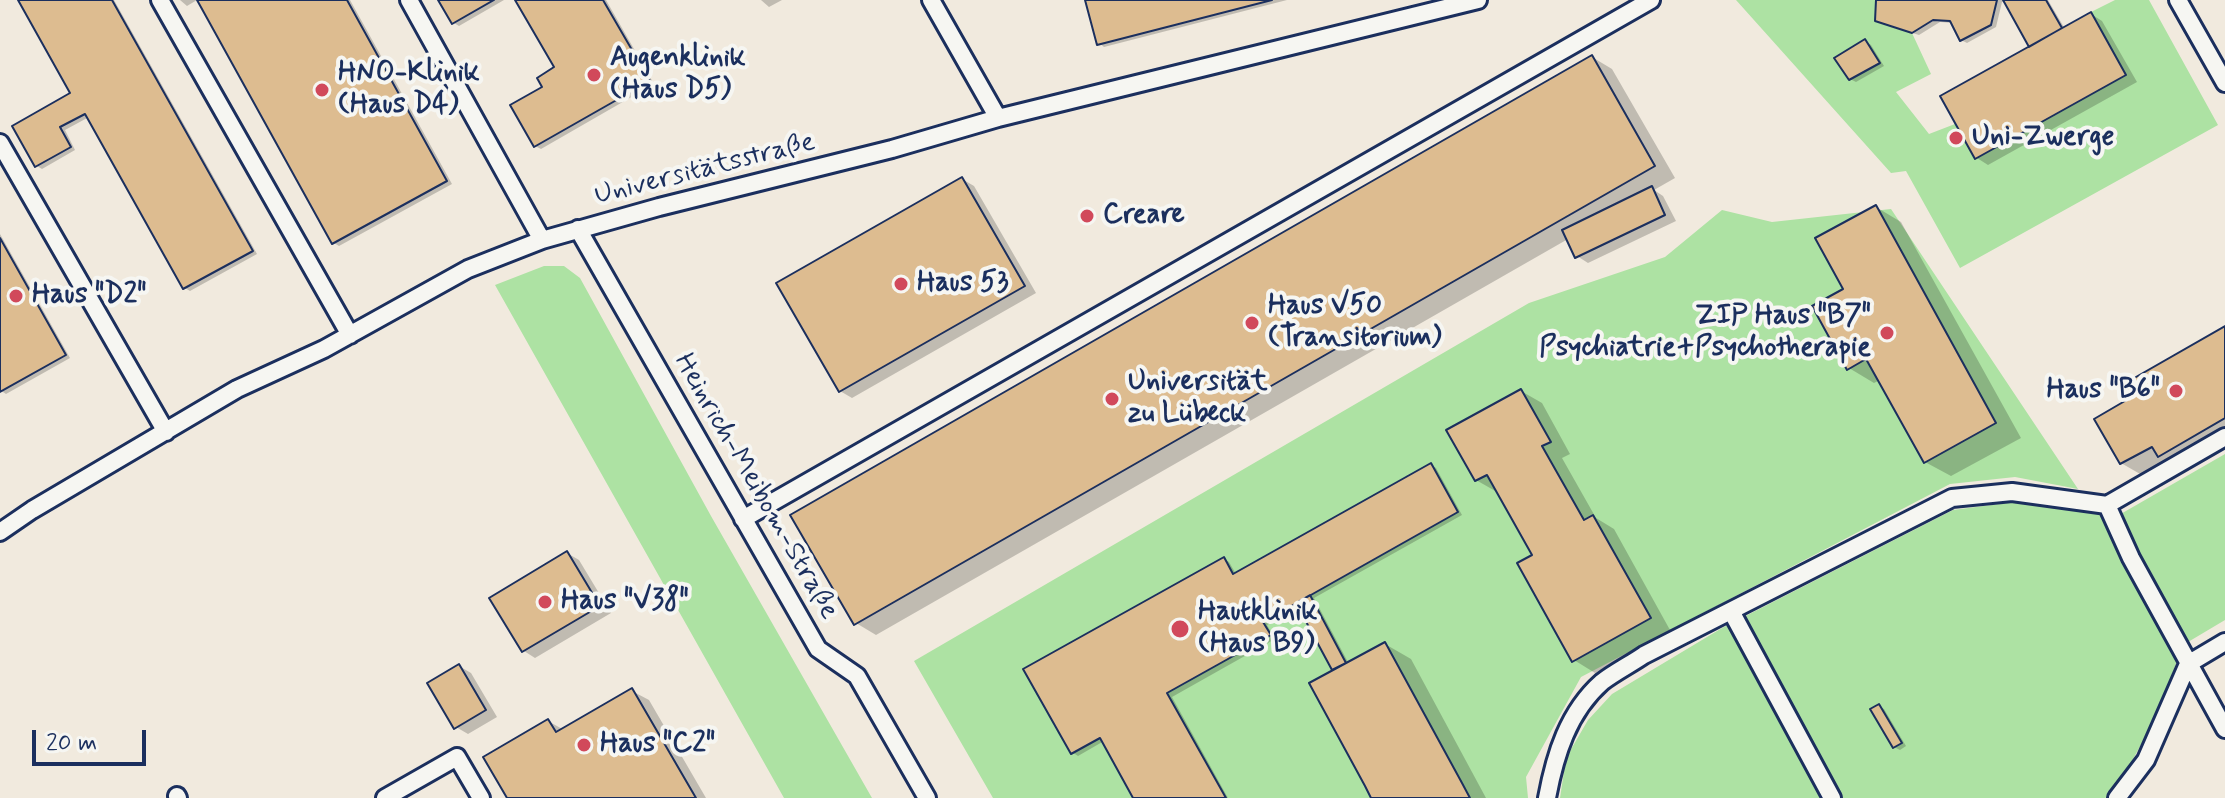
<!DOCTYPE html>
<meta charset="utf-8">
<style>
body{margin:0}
#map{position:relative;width:2225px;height:798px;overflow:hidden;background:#f1eade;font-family:Mynerve,sans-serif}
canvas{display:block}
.scale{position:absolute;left:32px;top:730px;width:114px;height:36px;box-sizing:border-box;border:4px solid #1b2f5e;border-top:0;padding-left:10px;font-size:24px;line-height:28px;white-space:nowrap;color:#1b2f5e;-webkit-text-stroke:6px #f6f6f2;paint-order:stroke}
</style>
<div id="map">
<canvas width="2225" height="798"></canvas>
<div class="scale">20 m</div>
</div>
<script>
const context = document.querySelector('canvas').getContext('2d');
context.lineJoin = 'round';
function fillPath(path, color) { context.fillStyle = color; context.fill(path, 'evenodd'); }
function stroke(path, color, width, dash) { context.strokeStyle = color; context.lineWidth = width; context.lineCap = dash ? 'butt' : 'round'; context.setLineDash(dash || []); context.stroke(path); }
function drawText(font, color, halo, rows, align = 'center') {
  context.font = font + ' Mynerve,sans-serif'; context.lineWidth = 8; context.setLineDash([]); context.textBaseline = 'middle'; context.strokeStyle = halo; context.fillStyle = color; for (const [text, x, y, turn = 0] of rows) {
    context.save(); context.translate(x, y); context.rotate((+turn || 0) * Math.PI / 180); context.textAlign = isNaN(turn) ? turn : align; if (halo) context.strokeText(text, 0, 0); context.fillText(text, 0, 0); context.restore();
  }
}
const green = new Path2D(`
 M1736,0H1876V21L1912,33L1931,74L1896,92L1929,134L1955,124L1975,159L2126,75L2091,12L2115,0H2149L2218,125L1960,268L1906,171L1891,173ZM1865,39L1880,63L1849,80L1835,58Z
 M1891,209L2078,489L2015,477L1950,484L1581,677L1526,777L1528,798H993L914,661L1529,303L1665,257L1722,210L1772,222Z
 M544,266H564L580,278L711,516L872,798H784L495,285Z
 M2225,454V620L2183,645L2155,719L2114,794L2105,798H1560L1566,758L1588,720L1612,694L1722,628L1953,510L2022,501L2119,515Z`);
const shadow = new Path2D(`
 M20,0H114L257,254L190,291L185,288L89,117L65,130L75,150L42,169L37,166L73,94Z
 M180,0H197L187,6Z
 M199,0H350L452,184L339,246L334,243Z
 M441,0H504L459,26L454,23Z
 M518,0H606L654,84L541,149L535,146L545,88L557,68Z
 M761,0H782L769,7Z
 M1087,0H1287L1104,47L1099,43Z
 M1878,0H2048L2065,29L2091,14L2102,21L2137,82L1988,165L1977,158L2032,47L2006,0L2002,2L1996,27L1967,43L1961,40L1953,23L1940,22L1919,35L1883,24L1877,20Z
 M1865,41L1871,45L1884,66L1856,82L1850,79Z
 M1592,57L1612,69L1675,178L1654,190L1663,196L1676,221L1588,263L1577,256L1568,239L876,635L856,623Z
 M962,179L974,186L1036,293L852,398L840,391Z
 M1876,207L1901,222L2021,438L1951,476L1925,462L1880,380L1874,383L1849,368L1845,290Z
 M0,234L70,358L6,394L0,390Z
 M2225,329V447L2185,470L2173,463L2147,478L2121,463L2133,399Z
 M1521,391L1542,403L1570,454L1562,458L1596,518L1614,529L1670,630L1595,673L1574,660L1534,556L1497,492L1476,480Z
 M1431,465L1436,468L1462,515L1314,598L1349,664L1385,644L1411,659L1486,798H1374L1335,671L1300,607L1267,625L1275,639L1172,697L1228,798H1136L1104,741L1078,756L1072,752L1224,559L1229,562L1236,574Z
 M567,553L579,560L611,613L535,658L524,651L492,598Z
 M459,666L471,673L497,717L468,734L456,727Z
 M632,691L649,700L706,798H509L548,721L564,730Z
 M1879,706L1884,709L1906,746L1900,750L1894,747Z`);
const building = new Path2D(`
 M18,0H112L253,251L183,289L85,114L60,127L71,147L35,167L12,126L70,93Z
 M197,0H347L447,181L332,244Z
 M438,0H494L452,24Z
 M515,0H603L650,81L534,147L510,105L542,87L537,78L554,67Z
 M1085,0H1272L1097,45Z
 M1876,0H1997L1991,25L1960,41L1950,21L1933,20L1912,33L1875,21Z
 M2003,0H2046L2062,28L2029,47Z
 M2091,12L2126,75L1975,159L1940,96Z
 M1865,39L1880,63L1849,80L1834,58Z
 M1592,55L1655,166L854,625L790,515Z
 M962,177L1025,286L839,392L776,283Z
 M1652,186L1665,215L1575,258L1562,230Z
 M1876,205L1996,423L1924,463L1866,359L1847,370L1812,306L1843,289L1815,238Z
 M0,238L66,355L0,392Z
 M2225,326V418L2158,457L2152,447L2120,464L2094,419L2130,398L2122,385Z
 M1521,389L1551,442L1542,446L1584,520L1593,515L1651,618L1572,662L1517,563L1532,555L1487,475L1475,481L1446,430Z
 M1431,463L1458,512L1263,622L1271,635L1167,693L1226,798H1133L1100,738L1071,754L1023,669L1224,557L1233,574Z
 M567,551L600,606L522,652L489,598Z
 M1310,595L1346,663L1332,670L1296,603Z
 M1385,642L1462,783L1470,798H1371L1365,786L1309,683Z
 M459,664L486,710L454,729L427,683Z
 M632,688L696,798H507L483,757L548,719L556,732Z
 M1879,704L1902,743L1893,748L1870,709Z`);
const service = new Path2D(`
 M160,0L350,335
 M409,0L542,240
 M931,0L998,118
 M2178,0L2225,83
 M0,143L166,432
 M578,229L818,649L857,676L927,798
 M2107,505L2131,558L2225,729
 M743,519L1651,0
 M0,532L32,510L237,389L324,349L468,269L542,240L659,207L892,149L998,118L1478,0
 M1731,611L1832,798
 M177,796L178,798
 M385,798L457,757L481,798
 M1547,798C1555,755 1568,712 1602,682C1615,672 1631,664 1644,655L1952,498L2012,492L2107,505L2225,437
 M2117,798L2146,760L2188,664L2225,642`);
const markers = [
 [594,75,8,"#d1495b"],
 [322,90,8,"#d1495b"],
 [1956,138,8,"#d1495b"],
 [1087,216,8,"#d1495b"],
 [901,284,8,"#d1495b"],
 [16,296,8,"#d1495b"],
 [1252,323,8,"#d1495b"],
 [1887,333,8,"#d1495b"],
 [2176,391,8,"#d1495b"],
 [1112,399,8,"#d1495b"],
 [545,602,8,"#d1495b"],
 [1180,629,10,"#d1495b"],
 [584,745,8,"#d1495b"]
];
const poiNames = [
 ["Augenklinik",610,59],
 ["(Haus D5)",610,91],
 ["HNO-Klinik",338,74],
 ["(Haus D4)",338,106],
 ["Uni-Zwerge",1972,138],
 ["Creare",1103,216],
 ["Haus 53",917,284],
 ["Haus \"D2\"",32,296],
 ["Haus V50",1268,307],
 ["(Transitorium)",1268,339],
 ["ZIP Haus \"B7\"",1871,317,"right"],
 ["Psychiatrie+Psychotherapie",1871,349,"right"],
 ["Universität",1128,383],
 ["zu Lübeck",1128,415],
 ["Haus \"B6\"",2160,391,"right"],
 ["Haus \"V38\"",561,602],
 ["Hautklinik",1198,613],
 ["(Haus B9)",1198,645],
 ["Haus \"C2\"",600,745]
];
const streetNames = [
 ["Universitätsstraße",705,170,-14],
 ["Heinrich-Meibom-Straße",755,487,60]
];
fillPath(green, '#ade2a3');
fillPath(shadow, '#0003');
fillPath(building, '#ddbc90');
stroke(building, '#1b2f5e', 2);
stroke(service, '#1b2f5e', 22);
stroke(service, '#f6f6f2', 16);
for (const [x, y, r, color] of markers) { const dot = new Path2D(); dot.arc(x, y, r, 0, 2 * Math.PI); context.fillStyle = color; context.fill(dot); stroke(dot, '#f6f6f2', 3); }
drawText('bold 28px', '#1b2f5e', '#f6f6f2', poiNames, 'left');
drawText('28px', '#1b2f5e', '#f6f6f2', streetNames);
</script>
